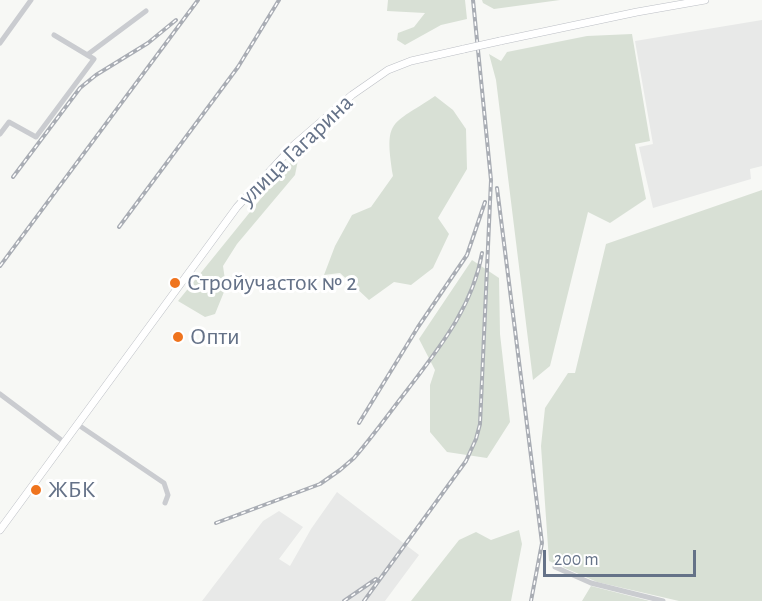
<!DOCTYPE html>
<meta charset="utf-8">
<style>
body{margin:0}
#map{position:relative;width:762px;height:601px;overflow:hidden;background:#f7f8f5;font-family:"Alegreya Sans",sans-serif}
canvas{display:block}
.scale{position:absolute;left:543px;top:550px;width:153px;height:27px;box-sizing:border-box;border:3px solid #657288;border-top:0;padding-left:8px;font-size:18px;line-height:21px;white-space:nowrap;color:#657288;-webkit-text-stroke:4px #fff;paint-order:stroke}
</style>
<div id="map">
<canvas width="762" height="601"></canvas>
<div class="scale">200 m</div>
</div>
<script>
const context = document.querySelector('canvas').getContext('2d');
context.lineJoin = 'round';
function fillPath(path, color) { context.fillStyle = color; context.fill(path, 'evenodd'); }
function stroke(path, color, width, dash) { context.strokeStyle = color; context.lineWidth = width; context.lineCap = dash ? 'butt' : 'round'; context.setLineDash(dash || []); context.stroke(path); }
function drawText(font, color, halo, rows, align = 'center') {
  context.font = font + ' "Alegreya Sans",sans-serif'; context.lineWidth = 6; context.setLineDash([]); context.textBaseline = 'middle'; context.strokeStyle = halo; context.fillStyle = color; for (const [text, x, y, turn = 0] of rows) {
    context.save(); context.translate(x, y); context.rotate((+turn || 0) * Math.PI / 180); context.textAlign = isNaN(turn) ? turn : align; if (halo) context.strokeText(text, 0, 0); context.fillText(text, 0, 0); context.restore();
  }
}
const built = new Path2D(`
 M762,20V166L750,169L751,179L653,208L639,147L653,144L635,41Z
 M337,492L419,555L385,601H202L263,521L279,511L303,527L279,559L290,566L311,529Z`);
const green = new Path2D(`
 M388,0H465L467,19L441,25L405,45L397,40L398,33L414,27L425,13L387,11Z
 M482,0H560L494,9L483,3Z
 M632,34L650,141L635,144L646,199L610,223L588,212L550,366L533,380L496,80L489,54L501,61L507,52L587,36Z
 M435,96L453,110L466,129L467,169L438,218L449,234L433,268L411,285L394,282L369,300L340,273L324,275L335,246L352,215L371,207L393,176C384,118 391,126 435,96Z
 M293,159L298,160L295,175L237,244L223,266L226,287L215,314L205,317L178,301Z
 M762,190V601H679L597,582L549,561L541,446L545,408L568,373H575L606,244Z
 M472,260L499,278L500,334L510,422L487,458L447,452L430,432V385L435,370L419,339Z
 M519,530L522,544L511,601H411L459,540L476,532L491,540Z
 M591,586L650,601H582Z`);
const minor = new Path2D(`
 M0,43L31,0
 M87,55L146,11
 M0,134L9,122L36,137L94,59L54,35
 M0,394L64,442
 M77,424L164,483L168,495L165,503
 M555,567L591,583L663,601`);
const secondary = new Path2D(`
 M500,41L637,12L705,0
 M0,530L237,207L294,145L352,95L388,70L411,61L464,49`);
const rail = new Path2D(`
 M13,177L80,88L96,75L148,43L176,20
 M497,188L542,543L531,601
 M119,227L238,67L279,0
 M0,266L198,0
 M359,423L418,327L467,255L485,202
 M216,523L320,484L340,470L354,458C373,436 390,412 408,389C440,347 473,306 482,253
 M344,601L376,579
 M364,601L466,461L476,439L480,424L491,180L473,0`);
const secondaryBridge = new Path2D(`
 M464,49L500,41`);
const markers = [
 [175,283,6,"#ef741e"],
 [178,337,6,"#ef741e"],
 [36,490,6,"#ef741e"]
];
const streetNames = [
 ["улица Гагарина",296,150,-44]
];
const poiNames = [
 ["Стройучасток № 2",187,283],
 ["Опти",190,337],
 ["ЖБК",48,490]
];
fillPath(built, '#e8e9e8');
fillPath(green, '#d8e0d5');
stroke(secondary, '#bcbfc5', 8);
stroke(minor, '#caccd0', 5);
stroke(secondary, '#fff', 7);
stroke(rail, '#a9adb4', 4);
stroke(rail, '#fff', 1.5, [4.5]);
stroke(secondaryBridge, '#bcbfc5', 8, []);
stroke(secondaryBridge, '#fff', 7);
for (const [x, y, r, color] of markers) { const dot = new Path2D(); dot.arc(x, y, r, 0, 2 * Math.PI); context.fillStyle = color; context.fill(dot); stroke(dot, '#fff', 2); }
drawText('24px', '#657288', '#fff', streetNames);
drawText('24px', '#657288', '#fff', poiNames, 'left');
</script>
